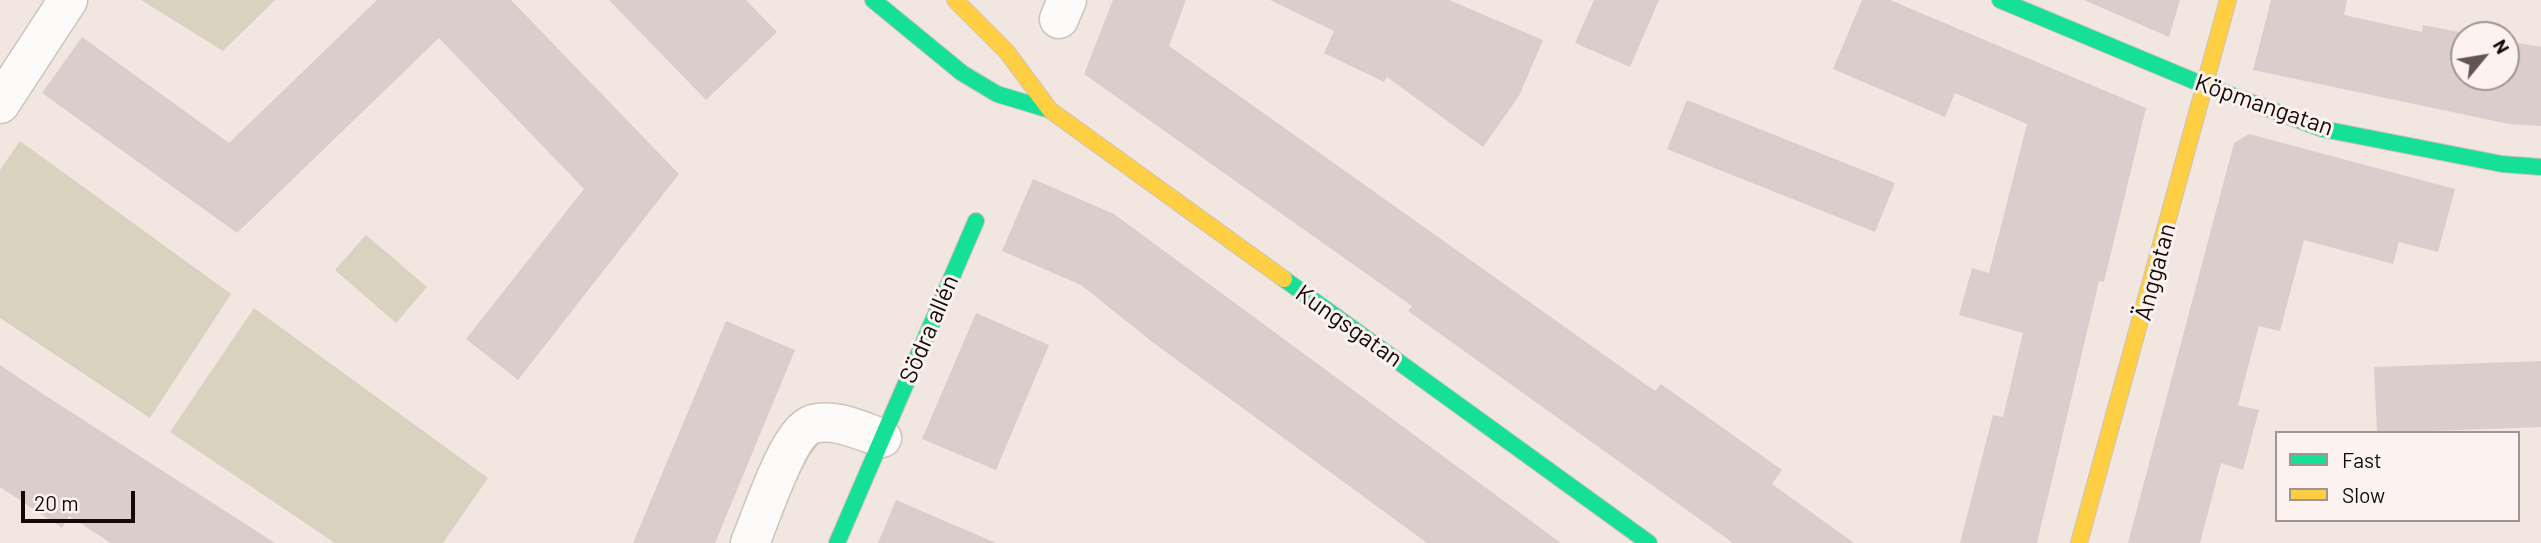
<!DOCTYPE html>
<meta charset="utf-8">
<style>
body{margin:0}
#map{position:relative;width:2541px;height:543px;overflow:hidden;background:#f2e6e1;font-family:Barlow,sans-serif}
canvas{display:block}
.legend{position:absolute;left:2275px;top:431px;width:245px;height:91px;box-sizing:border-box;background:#fcf3f0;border:2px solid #a09592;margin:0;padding:9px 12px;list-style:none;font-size:21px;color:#160905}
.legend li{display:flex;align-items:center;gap:14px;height:35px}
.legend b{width:35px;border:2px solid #a09592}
.north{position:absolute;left:2450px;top:21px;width:70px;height:70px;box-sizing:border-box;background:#fcf3f0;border:2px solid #a09592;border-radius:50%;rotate:60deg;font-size:19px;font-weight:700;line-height:28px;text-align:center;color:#160905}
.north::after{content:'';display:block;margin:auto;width:24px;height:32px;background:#635652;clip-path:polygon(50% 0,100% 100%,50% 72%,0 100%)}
.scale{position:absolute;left:21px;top:491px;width:114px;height:32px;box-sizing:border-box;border:4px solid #160905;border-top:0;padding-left:9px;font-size:21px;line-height:24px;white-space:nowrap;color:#160905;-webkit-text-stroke:5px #fcf3f0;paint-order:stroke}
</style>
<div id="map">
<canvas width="2541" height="543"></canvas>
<ul class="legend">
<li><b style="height:9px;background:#16e098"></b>Fast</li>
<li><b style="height:9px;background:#ffcf43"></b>Slow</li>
</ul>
<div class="north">N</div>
<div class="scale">20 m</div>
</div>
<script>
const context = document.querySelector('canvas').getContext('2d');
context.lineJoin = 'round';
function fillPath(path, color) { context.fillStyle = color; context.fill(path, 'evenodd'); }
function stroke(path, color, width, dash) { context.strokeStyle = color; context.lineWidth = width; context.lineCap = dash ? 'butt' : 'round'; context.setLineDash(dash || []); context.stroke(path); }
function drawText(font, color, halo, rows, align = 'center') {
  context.font = font + ' Barlow,sans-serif'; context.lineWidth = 6; context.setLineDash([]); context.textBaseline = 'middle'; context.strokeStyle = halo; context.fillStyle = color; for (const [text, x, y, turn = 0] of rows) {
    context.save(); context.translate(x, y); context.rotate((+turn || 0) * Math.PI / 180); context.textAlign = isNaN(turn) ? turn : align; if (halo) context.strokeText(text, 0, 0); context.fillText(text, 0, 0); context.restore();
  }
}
const green = new Path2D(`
 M141,0H275L223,51Z
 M20,141L231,294L150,418L0,318V170Z
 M366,235L427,287L396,323L335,270Z
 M254,308L488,478L443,543H335L170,432Z`);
const building = new Path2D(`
 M377,0H511L679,174L518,380L466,339L584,189L439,38L237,233L42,93L82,37L229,143Z
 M609,0H746L777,32L706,100Z
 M1113,0H1186L1169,46L1655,391L1661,384L1782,470L1772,484L1854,543H1733L1408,311L1412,306L1084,74Z
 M1270,0H1449L1543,40L1519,96L1483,147L1387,77L1384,82L1324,53L1334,31Z
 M1594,0H1659L1630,67L1575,43Z
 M1862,0H1890L2146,108L2104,282L2099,281L2037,543H1960L1993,415L2003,417L2023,333L1959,315L1972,268L1989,273L2027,124L1955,93L1945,117L1833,69Z
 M2084,0H2180L2169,37Z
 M2271,0H2347L2344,15L2422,32L2423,25L2474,35H2464V77H2506V41L2541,47V126L2509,124L2253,70Z
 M1687,100L1895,183L1875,232L1667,149Z
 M2249,134L2455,189L2438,252L2399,242L2393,264L2304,240L2280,331L2259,326L2249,363L2238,405L2259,410L2243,470L2221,463L2200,543H2128L2234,143Z
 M1033,179L1114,214L1561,543H1427L1151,341L1081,285L1002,251Z
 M976,313L1049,345L996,470L922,439Z
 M726,321L795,350L715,543H633Z
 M2541,361V427L2377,433L2374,367Z
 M0,365L43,394L275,543H111L69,516L62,528L0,487Z
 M896,500L996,543H878Z`);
const street = new Path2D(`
 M1059,19L1067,0
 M0,104L68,0
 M750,543C761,518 788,431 813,424C836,418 861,431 882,438`);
const fast = new Path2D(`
 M873,0L962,73L997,94L1050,110
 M2000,0L2206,86L2323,129L2502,164L2541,167
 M1284,279L1649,543
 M837,543L976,221`);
const slow = new Path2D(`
 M955,0L1007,52L1050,110L1284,279
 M2079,543L2228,0`);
const streetNames = [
 ["Köpmangatan",2264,105,19],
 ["Änggatan",2155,272,-75],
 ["Kungsgatan",1349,326,35],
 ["Södra allén",929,329,-67]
];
fillPath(green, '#dad2c0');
fillPath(building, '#dbcdcc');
stroke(street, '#cfc2bd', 41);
stroke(fast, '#cfc2bd', 18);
stroke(slow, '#cfc2bd', 18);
stroke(street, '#fdfbfa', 38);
stroke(fast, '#16e098', 16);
stroke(slow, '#ffcf43', 16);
drawText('24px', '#160905', '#fcf3f0', streetNames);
</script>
